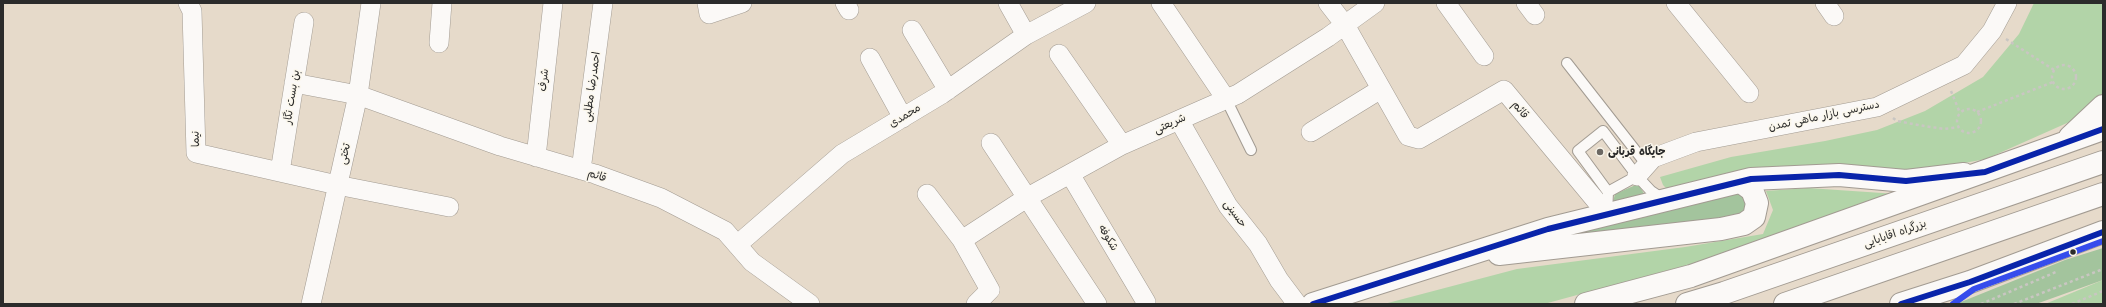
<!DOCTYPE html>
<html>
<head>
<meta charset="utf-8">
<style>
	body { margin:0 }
	#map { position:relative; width:2106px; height:307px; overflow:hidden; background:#e6daca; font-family:"Shantell Sans",sans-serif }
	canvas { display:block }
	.frame { position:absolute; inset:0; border:4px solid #2b2b2b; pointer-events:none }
</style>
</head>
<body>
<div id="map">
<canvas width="2106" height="307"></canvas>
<div class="frame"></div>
</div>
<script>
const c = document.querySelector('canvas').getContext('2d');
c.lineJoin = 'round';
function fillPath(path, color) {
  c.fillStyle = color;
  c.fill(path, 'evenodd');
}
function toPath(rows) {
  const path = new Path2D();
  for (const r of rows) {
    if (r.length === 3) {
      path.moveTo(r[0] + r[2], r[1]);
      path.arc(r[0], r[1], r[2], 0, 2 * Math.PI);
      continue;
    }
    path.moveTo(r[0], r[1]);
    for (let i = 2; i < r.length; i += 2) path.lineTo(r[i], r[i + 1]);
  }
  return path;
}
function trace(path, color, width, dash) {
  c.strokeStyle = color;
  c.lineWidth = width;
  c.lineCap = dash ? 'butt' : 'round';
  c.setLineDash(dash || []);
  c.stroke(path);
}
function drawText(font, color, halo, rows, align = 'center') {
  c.font = font + ' "Shantell Sans","Playpen Sans Arabic",sans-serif';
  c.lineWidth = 3;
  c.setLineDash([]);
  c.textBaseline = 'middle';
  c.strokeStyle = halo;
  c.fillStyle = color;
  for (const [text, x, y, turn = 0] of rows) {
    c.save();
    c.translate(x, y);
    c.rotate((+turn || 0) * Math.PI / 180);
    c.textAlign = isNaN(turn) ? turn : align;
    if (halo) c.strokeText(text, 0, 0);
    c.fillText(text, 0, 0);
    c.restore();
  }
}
fillPath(toPath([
	[2034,3,2103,3,2103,93,2076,119,1986,159,1910,173,1670,192,1663,185,1660,177,1731,157,1825,141,1877,130,1925,111,1983,77,2019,34],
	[1808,188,1897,194,1761,245,1544,304,1384,304,1517,269,1685,247,1763,234,1773,210,1766,191],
	[2103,280,2103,304,2045,304]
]), '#b2d4a8');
fillPath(toPath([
	[1638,184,1645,195,1612,206,1615,194],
	[1744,190,1749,208,1741,215,1526,242],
	[2103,248,2103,280,2036,304,1956,304,2065,260]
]), '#a3c49d');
const lane = toPath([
	[1567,63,1646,164],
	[1226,99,1251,150],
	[1608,192,1637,176],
	[1607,214,1608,192,1578,151,1603,131,1637,176,1651,191,1663,199]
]);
const street = toPath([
	[188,3,192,11,196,153,337,185,449,207],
	[707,3,709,14,742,3],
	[845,3,849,10],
	[1008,3,1026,35],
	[1161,3,1226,99],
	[1328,3,1345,25,1408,136,1419,139,1504,90,1607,214],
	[1446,3,1484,56],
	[1526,3,1535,15],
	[1676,3,1749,93],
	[1825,3,1834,16],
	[912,30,948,90],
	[439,43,442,3],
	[1059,54,1122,145],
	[870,58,903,118],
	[294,83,358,95,500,146,595,174,661,198,725,231,752,262,810,304],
	[1179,120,1228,206,1258,244,1279,280,1297,304],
	[1311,132,1381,89],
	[991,143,1097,304],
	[536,157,553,3],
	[581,170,603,3],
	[280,172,304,22],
	[1070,174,1146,302],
	[1637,176,1653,158,1696,142,1877,107,1964,65,1992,31,2007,3],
	[927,194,962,240,990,290,976,304],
	[962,240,1028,197,1122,145,1238,94,1328,37,1375,3],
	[737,245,842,154,942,94,1026,35,1086,3],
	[311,304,358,95,371,3]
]);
const secondary = toPath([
	[1499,254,1721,229,1744,224,1754,217,1757,203,1752,190,1741,182],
	[1313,304,1548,229,1751,179,1839,175,1906,181,1964,174]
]);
const highway = toPath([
	[2070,137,2103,106],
	[1586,304,1691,276,2103,129],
	[1687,304,1724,293,2103,162],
	[1785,304,2103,194],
	[1901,304,1970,282,2103,232]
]);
trace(lane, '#a29b92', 12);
trace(street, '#a29b92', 20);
trace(secondary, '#a29b92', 24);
trace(highway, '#a29b92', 24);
trace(toPath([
	[2006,39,2054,70],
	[2064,77,12],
	[1951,91,1960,113],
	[1969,121,12],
	[1977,112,2053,82],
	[1893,118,1897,121,1918,125,1944,129,1959,127],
	[1981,304,2056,272],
	[2014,304,2103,269],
	[2072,304,2103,291]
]), '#c9c6c2', 2.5, [3, 3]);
trace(lane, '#fbf9f7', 10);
trace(street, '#fbf9f7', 19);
trace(secondary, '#fbf9f7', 22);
trace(highway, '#fbf9f7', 22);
trace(toPath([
	[1313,304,1548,229,1751,179,1839,175,1906,181,1985,172,2103,129],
	[1901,304,1970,282,2103,232]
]), '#0924aa', 6);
trace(toPath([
	[1953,304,1974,289,2103,241]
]), '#364cec', 6);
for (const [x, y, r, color] of [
	[1600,152,4,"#6c6863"],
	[2073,252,3.5,"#2b2b2b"]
]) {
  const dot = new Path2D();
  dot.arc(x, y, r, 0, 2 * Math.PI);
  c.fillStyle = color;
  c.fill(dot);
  trace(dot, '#fbf7ec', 1.5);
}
drawText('11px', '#2b2b2b', '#fbf7ec', [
	["شرف",544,80,-84],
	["احمدرضا مطلبی",592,87,-82],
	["بن بست نگار",292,97,-81],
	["قائم",1520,110,50],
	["محمدی",905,116,-31],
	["دسترسی بازار ماهی تمدن",1824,116,-12],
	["شریعتی",1170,124,-24],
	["نیما",196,139,-92],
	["تختی",345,154,-77],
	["قائم",597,176,18],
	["حسینی",1235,214,54],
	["بزرگراه اقابابایی",1895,234,-19],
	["شکوفه",1108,238,59]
]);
drawText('bold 11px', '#2b2b2b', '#fbf7ec', [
	["جایگاه قربانی",1608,152]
], 'left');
</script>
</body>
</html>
